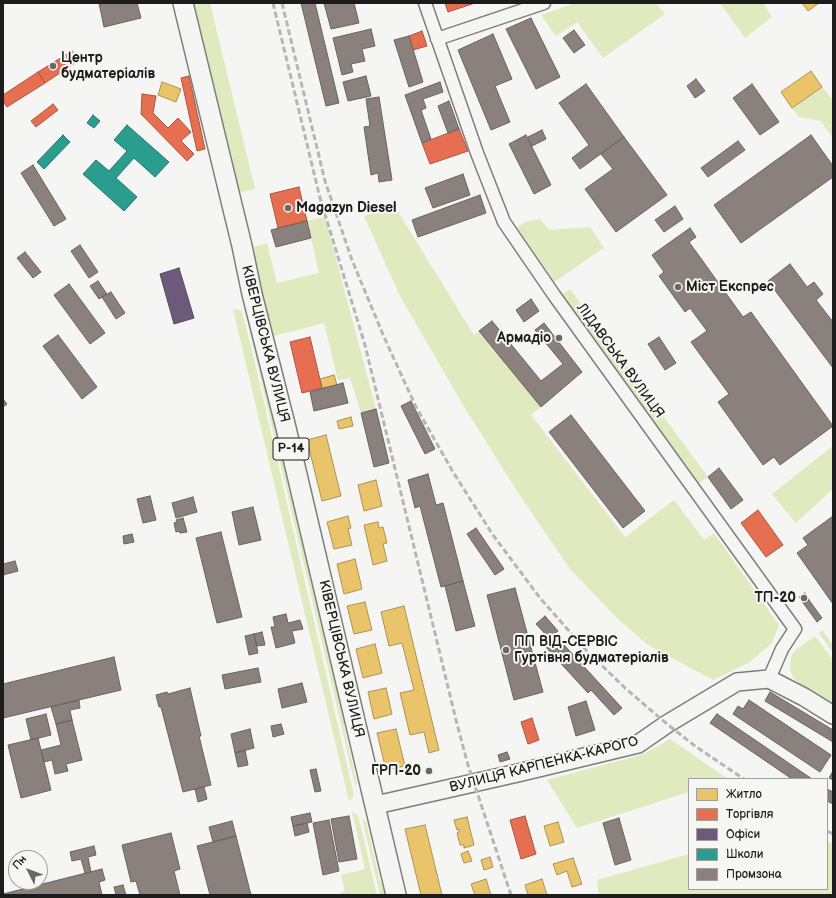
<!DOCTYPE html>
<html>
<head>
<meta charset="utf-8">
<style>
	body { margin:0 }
	#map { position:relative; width:836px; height:898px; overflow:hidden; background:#f5f5f3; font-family:"Balsamiq Sans",sans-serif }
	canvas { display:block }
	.frame { position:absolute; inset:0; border:4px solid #1c1c1c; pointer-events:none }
	.legend { position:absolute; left:688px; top:778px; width:140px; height:112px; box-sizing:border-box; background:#f6f6f2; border:1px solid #9f9f9c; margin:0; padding:5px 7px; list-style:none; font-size:12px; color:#1c1c1c }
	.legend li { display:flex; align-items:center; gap:8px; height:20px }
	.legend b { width:20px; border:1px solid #9f9f9c }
	.north { position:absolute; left:8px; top:850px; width:40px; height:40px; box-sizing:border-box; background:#f6f6f2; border:1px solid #9f9f9c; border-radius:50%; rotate:312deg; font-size:11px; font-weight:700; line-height:16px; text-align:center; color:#1c1c1c }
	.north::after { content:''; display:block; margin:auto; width:14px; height:18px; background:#686867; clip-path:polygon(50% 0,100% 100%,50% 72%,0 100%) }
</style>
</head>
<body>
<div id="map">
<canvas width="836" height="898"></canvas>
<div class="frame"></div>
<ul class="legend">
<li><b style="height:11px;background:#e9c46a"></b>Житло</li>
<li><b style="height:11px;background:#e76f51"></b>Торгівля</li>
<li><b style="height:11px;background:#6d597a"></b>Офіси</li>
<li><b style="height:11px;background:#2a9d8f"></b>Школи</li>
<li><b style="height:11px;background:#8a817c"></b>Промзона</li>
</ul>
<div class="north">Пн</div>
</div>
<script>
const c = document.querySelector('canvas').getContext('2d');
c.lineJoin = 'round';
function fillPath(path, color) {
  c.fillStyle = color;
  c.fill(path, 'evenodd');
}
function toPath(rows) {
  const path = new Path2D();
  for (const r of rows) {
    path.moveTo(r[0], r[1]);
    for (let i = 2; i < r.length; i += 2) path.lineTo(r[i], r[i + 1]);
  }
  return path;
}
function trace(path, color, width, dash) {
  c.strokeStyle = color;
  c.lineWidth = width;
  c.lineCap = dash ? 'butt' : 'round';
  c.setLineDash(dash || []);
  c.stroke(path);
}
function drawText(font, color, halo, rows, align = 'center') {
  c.font = font + ' "Balsamiq Sans",sans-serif';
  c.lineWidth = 4;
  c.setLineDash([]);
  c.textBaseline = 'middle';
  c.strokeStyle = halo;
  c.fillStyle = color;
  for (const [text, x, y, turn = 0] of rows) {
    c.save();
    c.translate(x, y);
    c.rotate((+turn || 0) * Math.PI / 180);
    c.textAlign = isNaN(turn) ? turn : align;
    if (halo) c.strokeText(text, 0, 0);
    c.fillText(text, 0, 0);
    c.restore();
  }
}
fillPath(toPath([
	[192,3,210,3,255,189,238,193],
	[575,3,656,3,665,14,603,58,577,22,556,36,541,15],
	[720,3,763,3,772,17,745,38],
	[822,87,833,100,833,139,821,121,799,117,792,108],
	[395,207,474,335,479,331,541,407,531,415,625,537,674,500,704,540,714,533,779,625,772,643,750,662,713,680,648,645,618,619,570,569,517,491,460,400,400,296,364,216],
	[325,217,376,409,361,413,350,378,338,380,324,323,270,337,250,248,267,243,277,283,319,273,307,221],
	[540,219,549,230,590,227,604,248,554,282,517,227,525,222],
	[570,289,708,477,699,483,561,295],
	[233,309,242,311,254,359,354,796,349,801],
	[245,311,251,315,343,705,344,726,357,784,355,785],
	[833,446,833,489,796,523,772,494],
	[822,630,833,645,833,653,819,633],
	[815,636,833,660,833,704,796,681,792,675,790,669,791,657,794,651],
	[670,739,728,779,689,779,689,792,577,828,547,780,644,754],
	[352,812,358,815,377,895,342,895,341,892,345,891,341,875,365,869],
	[362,818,366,822,380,881,386,895,380,895],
	[827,841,833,844,833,895,599,895,597,880,689,854,689,889,827,889]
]), '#e1e9be');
const homes = toPath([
	[802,3,819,3,808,11,802,3],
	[811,71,822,87,792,108,781,92,811,71],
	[162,82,181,89,176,102,158,95,162,82],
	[334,375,337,385,322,388,320,379,334,375],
	[351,417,353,426,339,429,337,421,351,417],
	[326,435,341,496,322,501,307,440,326,435],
	[376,480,382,506,364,511,358,485,376,480],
	[348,516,351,528,348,529,352,545,334,549,327,522,348,516],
	[378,522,379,528,383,527,387,543,383,544,387,561,373,565,364,525,378,522],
	[355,559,362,589,344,594,337,564,355,559],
	[365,602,372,630,354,634,347,606,365,602],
	[404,606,439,750,429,753,424,732,410,735,400,693,414,690,402,643,389,646,381,612,404,606],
	[375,644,382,673,363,678,356,649,375,644],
	[386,688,392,714,374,719,368,692,386,688],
	[396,729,405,766,386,770,377,733,396,729],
	[467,817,474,845,464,848,464,845,460,845,457,833,459,832,459,829,457,830,454,820,467,817],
	[558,822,564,842,550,846,544,826,558,822],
	[425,825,442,895,421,895,405,829,425,825],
	[468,851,472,861,464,863,461,854,468,851],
	[490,857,493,867,484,870,481,860,490,857],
	[573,858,582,884,572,887,567,871,557,875,553,864,573,858],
	[486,879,491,895,475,895,471,884,486,879],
	[542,879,547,895,528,895,525,885,542,879]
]);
fillPath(homes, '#e9c46a');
trace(homes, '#ac9253', 1);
const shops = toPath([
	[445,3,475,3,448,12,445,3],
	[422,31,427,46,413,50,409,36,422,31],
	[72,51,78,61,45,83,38,72,72,51],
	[38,72,45,83,7,107,3,101,3,95,38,72],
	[189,76,205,149,197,151,181,78,189,76],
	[142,94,156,96,153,113,168,128,178,118,191,132,181,141,194,154,187,161,141,114,142,94],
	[53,104,58,110,36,127,31,121,53,104],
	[459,129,468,151,430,164,422,143,459,129],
	[299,187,307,221,278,228,270,194,299,187],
	[310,337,322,388,302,393,290,342,310,337],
	[758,510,783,545,766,557,741,523,758,510],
	[532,718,539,740,528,744,521,722,532,718],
	[525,816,536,854,521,859,510,820,525,816]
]);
fillPath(shops, '#e76f51');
trace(shops, '#aa5641', 1);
const offices = toPath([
	[179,268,194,318,174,324,160,274,179,268]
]);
fillPath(offices, '#6d597a');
trace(offices, '#55475e', 1);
const schools = toPath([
	[93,115,100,121,94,128,87,123,93,115],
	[127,125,169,162,155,177,134,158,116,178,137,197,124,211,83,174,96,160,109,171,127,151,114,140,127,125],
	[63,135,70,142,44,169,37,162,63,135]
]);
fillPath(schools, '#2a9d8f');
trace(schools, '#26766c', 1);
const industry = toPath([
	[99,3,137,3,141,18,104,27,99,3],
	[301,3,315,3,339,103,326,106,301,3],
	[324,3,354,3,359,23,331,29,324,3],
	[531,18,560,77,536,89,506,29,531,18],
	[371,29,375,46,362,49,365,61,351,64,353,72,342,75,333,38,371,29],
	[574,30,585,45,574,53,563,38,574,30],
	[493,34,512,79,495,86,510,122,491,130,458,50,493,34],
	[409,36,423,82,409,87,394,40,409,36],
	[366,76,371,96,348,101,343,82,366,76],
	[696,79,705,91,695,98,687,86,696,79],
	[440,82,443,92,423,99,426,108,421,110,431,139,422,143,405,95,440,82],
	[586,84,624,137,580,169,572,158,589,145,559,103,586,84],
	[752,84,779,122,760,135,733,98,752,84],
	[379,97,392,180,379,182,378,173,371,175,364,127,370,126,366,99,379,97],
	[449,101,459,129,448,133,438,106,449,101],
	[542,130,546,139,532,146,528,137,542,130],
	[526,135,551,185,534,194,509,144,526,135],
	[811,135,833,166,833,177,741,243,714,205,811,135],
	[624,137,667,195,616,232,585,189,613,169,601,154,624,137],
	[738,141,745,150,708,177,701,168,738,141],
	[33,165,66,219,54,226,21,173,33,165],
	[463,174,470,195,433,208,425,188,463,174],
	[480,195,486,213,418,237,412,220,480,195],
	[675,206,683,219,664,232,655,220,675,206],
	[307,221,311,238,276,247,271,230,307,221],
	[690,228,696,237,689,242,743,317,751,312,833,426,780,465,774,457,763,465,718,402,729,394,691,342,707,331,690,308,685,312,659,276,664,272,652,255,690,228],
	[80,245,98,272,89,278,71,251,80,245],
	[25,252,41,272,33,278,17,258,25,252],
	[790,264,807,287,814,282,823,294,816,300,833,322,833,368,768,281,790,264],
	[98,281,107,294,99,299,90,286,98,281],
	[69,284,105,333,90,344,54,295,69,284],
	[111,292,125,313,116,319,102,297,111,292],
	[531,299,539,311,524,322,516,310,531,299],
	[492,321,541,381,563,364,535,330,544,323,582,372,541,407,479,331,492,321],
	[58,335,97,387,82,399,43,346,58,335],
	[659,337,676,363,665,370,648,344,659,337],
	[343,383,348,403,314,411,310,392,343,383],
	[3,399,7,404,3,407,3,399],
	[411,401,435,449,425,454,401,406,411,401],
	[376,409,389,463,374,467,361,413,376,409],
	[571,415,645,511,623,528,549,432,571,415],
	[719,468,743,500,731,509,708,477,719,468],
	[428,474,436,505,443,503,463,581,441,587,420,506,415,508,408,480,428,474],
	[150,496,156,520,143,523,137,499,150,496],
	[193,497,197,512,176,518,172,503,193,497],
	[253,507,261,540,239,545,232,512,253,507],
	[833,516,833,604,797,553,808,545,803,538,833,516],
	[183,518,187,532,180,533,179,531,176,532,174,523,177,522,176,520,183,518],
	[476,528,504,569,495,575,467,534,476,528],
	[221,532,242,617,217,623,196,538,221,532],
	[132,534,134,542,124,544,123,536,132,534],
	[15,561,18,571,3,575,3,564,15,561],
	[463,581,475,626,456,631,445,586,463,581],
	[515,588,543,692,514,700,487,595,515,588],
	[805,593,809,600,804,604,799,597,805,593],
	[809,600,822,618,817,622,804,604,809,600],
	[286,614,288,623,300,620,303,629,292,631,295,643,276,648,271,627,275,627,273,617,286,614],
	[545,616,558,631,554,634,622,708,614,715,591,690,588,693,543,644,550,639,536,624,545,616],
	[262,632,265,645,257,646,254,634,262,632],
	[254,634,258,653,249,655,245,636,254,634],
	[114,657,121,690,3,718,3,684,114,657],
	[258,668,261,682,225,689,222,675,258,668],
	[302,683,307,702,282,708,278,689,302,683],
	[190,688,201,736,199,736,211,785,183,792,161,707,159,707,156,695,167,692,168,694,190,688],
	[770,692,833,730,833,742,765,701,770,692],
	[79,700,80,708,70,710,72,720,56,724,51,707,79,700],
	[749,700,831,755,820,772,733,714,738,706,743,709,749,700],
	[586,701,595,730,576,736,568,707,586,701],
	[46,714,51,735,31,740,26,719,46,714],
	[717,714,812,779,792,779,710,723,717,714],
	[72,720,82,760,66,764,68,771,55,774,52,760,44,762,41,750,61,745,56,724,72,720],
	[281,724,284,734,273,737,271,726,281,724],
	[250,729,254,748,235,753,231,734,250,729],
	[38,738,51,790,21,798,8,745,38,738],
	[245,750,248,765,238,767,235,753,245,750],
	[507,752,510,759,500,762,498,755,507,752],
	[431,768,433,773,426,774,425,770,431,768],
	[316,769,321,791,315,792,310,770,316,769],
	[833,771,833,780,829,778,833,771],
	[204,787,207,799,198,802,195,789,204,787],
	[827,789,833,792,833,804,827,801,827,789],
	[310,813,312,822,293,826,291,817,310,813],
	[349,816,357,859,339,862,331,819,349,816],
	[619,818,631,860,615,865,603,823,619,818],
	[329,820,339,871,323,875,313,823,329,820],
	[232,821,236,836,213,842,209,827,232,821],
	[307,823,309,832,295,836,293,826,307,823],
	[171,833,180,869,174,871,180,895,140,895,136,881,131,882,122,845,171,833],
	[236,836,251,895,210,895,197,846,236,836],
	[94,846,96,855,88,857,91,872,85,873,81,859,72,861,70,852,94,846],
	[102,869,105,880,99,882,102,895,3,895,3,894,102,869],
	[123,885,126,895,116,895,114,887,123,885]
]);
fillPath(industry, '#8a817c');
trace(industry, '#69635f', 1);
const minor = toPath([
	[425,3,477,153,504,222,554,295,795,629,782,649,769,679],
	[437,39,544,3]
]);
const secondary = toPath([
	[376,805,522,772,638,744,667,724,737,682,769,679,804,697,833,715]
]);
const primary = toPath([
	[183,3,242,246,252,294,286,428,396,895]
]);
trace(minor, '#7e7e7d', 15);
trace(secondary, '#7e7e7d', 20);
trace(primary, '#7e7e7d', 22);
trace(minor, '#f5f5f3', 12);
trace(secondary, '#f5f5f3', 17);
trace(primary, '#f5f5f3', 19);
trace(toPath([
	[273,3,320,198,365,345,457,724,468,765,511,895],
	[282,3,325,181,352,260,384,337,416,407,453,472,493,535,540,598,585,649,625,688,667,724,695,746,744,779],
	[827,831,833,834]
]), '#b6b6b5', 3, [6, 3]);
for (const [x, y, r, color] of [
	[53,66,4,"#686867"],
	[288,208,4,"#686867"],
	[678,287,4,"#686867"],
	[559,338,4,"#686867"],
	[804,598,4,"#686867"],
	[506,650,4,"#686867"],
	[429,771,4,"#686867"]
]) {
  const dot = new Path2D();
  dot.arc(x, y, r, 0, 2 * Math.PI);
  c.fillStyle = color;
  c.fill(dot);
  trace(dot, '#f6f6f2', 1.5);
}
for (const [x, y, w] of [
	[291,449,36]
]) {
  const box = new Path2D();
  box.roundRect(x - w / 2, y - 11, w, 22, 3);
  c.fillStyle = '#f6f6f2';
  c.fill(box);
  trace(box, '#1c1c1c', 1);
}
drawText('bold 13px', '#1c1c1c', null, [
	["Р-14",291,449]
]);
drawText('bold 14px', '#1c1c1c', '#f6f6f2', [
	["Центр",61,58],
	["будматеріалів",61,74],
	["Magazyn Diesel",296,208],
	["Міст Експрес",686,287],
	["Армадіо",551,338,"right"],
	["ТП-20",796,598,"right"],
	["ПП ВІД-СЕРВІС",514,642],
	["Гуртівня будматеріалів",514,658],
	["ГРП-20",421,771,"right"]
], 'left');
drawText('14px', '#1c1c1c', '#f6f6f2', [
	["КІВЕРЦІВСЬКА ВУЛИЦЯ",265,344,76],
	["ЛІДАВСЬКА ВУЛИЦЯ",620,361,54],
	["КІВЕРЦІВСЬКА ВУЛИЦЯ",341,659,77],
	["ВУЛИЦЯ КАРПЕНКА-КАРОГО",544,765,-14]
]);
</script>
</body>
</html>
